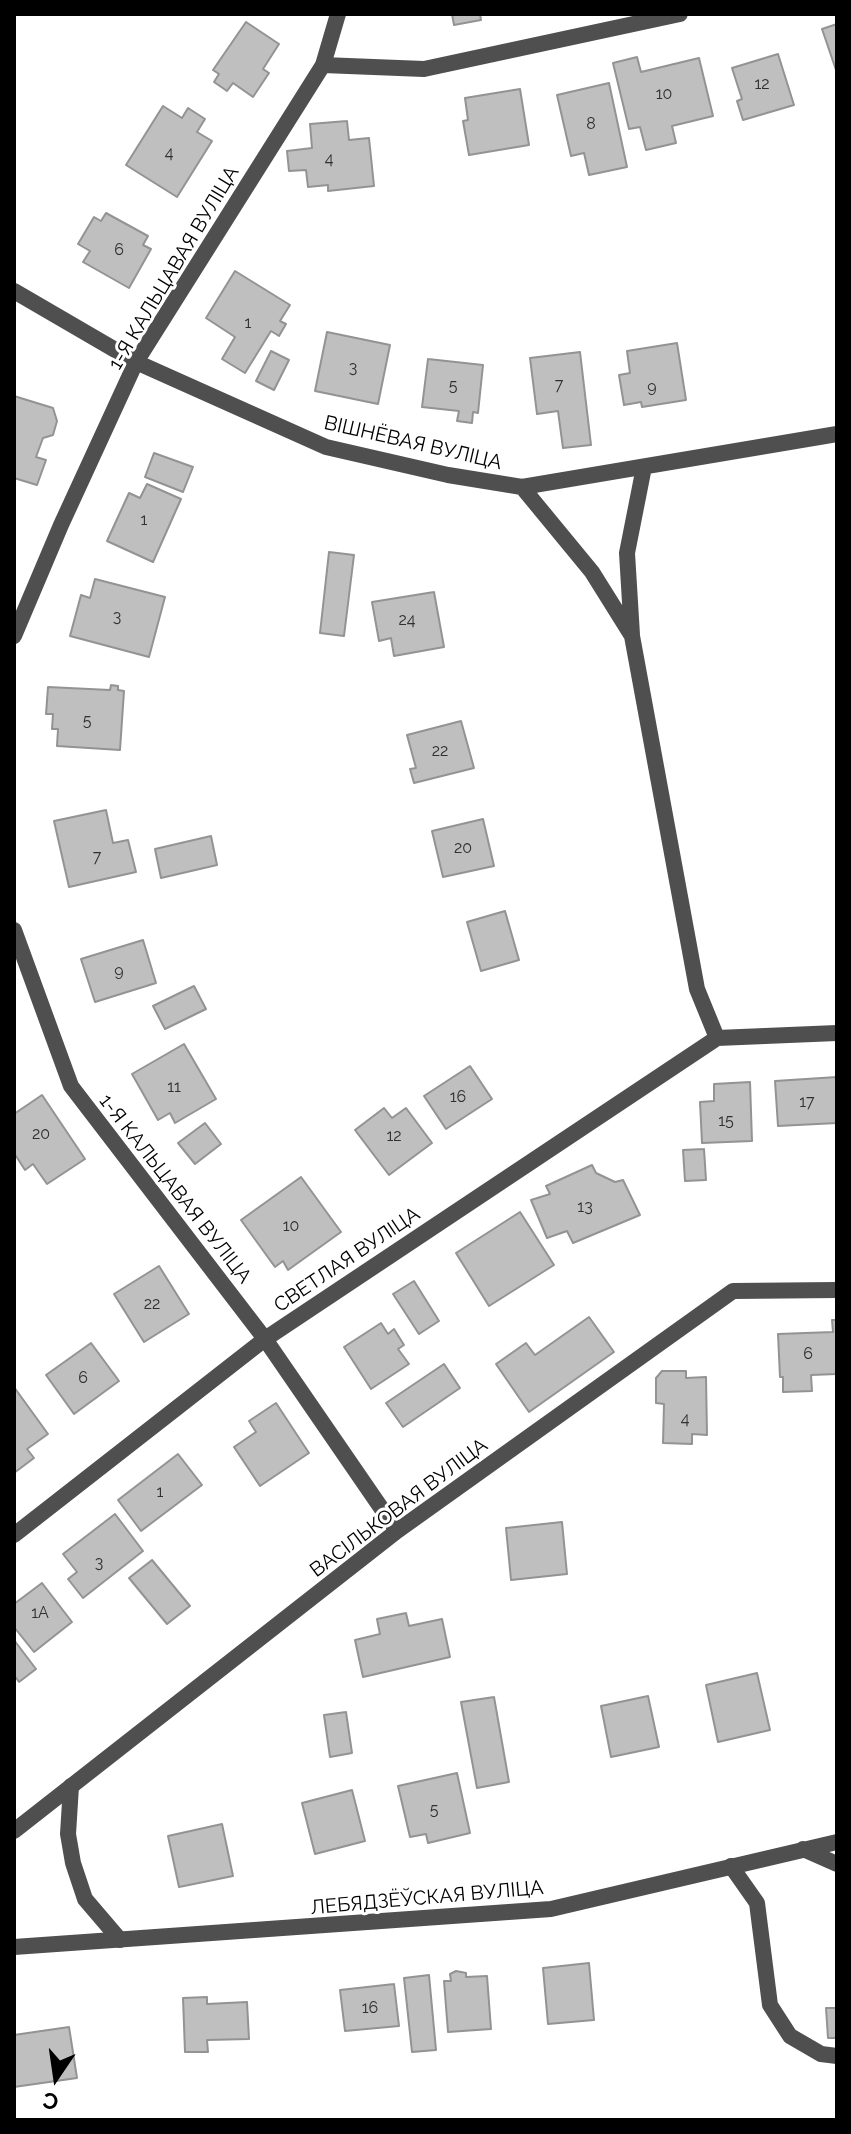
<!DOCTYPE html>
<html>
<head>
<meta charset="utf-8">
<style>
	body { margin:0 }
	#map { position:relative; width:851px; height:2134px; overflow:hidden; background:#fff; font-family:Raleway,sans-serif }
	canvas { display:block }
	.frame { position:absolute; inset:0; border:16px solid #000; pointer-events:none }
	.north { position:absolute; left:16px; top:2038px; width:80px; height:80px; -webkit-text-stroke:6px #fff; paint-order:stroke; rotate:193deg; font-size:22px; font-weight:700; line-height:32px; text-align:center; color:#000 }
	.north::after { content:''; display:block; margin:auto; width:28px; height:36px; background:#000; clip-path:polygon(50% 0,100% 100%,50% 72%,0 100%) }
</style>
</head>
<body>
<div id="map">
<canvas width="851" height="2134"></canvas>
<div class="frame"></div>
<div class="north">С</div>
</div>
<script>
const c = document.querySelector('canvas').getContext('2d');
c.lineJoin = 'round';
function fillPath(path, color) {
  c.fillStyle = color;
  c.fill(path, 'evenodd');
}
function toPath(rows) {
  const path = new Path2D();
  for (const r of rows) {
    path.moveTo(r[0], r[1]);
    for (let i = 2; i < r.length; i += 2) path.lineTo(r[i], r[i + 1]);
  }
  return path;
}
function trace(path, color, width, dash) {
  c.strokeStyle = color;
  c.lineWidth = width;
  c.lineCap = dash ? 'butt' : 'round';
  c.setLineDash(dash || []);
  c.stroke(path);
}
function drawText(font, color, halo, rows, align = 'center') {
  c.font = font + ' Raleway,sans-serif';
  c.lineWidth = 6;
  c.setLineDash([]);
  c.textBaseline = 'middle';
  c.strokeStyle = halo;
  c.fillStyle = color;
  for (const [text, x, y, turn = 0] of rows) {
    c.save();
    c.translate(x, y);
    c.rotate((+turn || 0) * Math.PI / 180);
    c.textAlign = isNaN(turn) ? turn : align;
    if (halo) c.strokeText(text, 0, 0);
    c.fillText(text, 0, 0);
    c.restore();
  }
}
const building = toPath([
	[452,14,480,14,481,20,454,25,452,14],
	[246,22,279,44,263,69,269,73,253,97,233,83,227,91,214,82,219,74,213,70,246,22],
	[837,24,837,73,822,29,837,24],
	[778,54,794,105,743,120,737,101,742,99,732,68,778,54],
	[637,57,641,72,699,58,713,116,672,126,676,143,646,150,640,127,629,129,613,63,637,57],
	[609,83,627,167,589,175,584,153,571,156,557,95,609,83],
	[520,89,529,145,469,155,463,121,468,120,465,98,520,89],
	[163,106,182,118,188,108,205,119,197,132,212,141,177,197,126,165,163,106],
	[347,121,349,140,369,138,374,186,328,191,328,185,308,187,306,170,289,171,287,151,312,148,310,124,347,121],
	[106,213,148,236,143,245,151,249,129,288,83,262,90,251,78,244,94,217,101,221,106,213],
	[235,271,290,305,280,321,286,324,279,336,271,331,245,373,222,359,235,337,206,318,235,271],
	[327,332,390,345,378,404,315,391,327,332],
	[677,343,686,400,642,407,641,402,624,405,619,375,630,373,627,351,677,343],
	[271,351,289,360,274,390,256,381,271,351],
	[580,352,591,445,563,448,558,411,537,414,530,358,580,352],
	[428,359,483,365,478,413,473,412,472,423,457,421,459,411,422,407,428,359],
	[14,396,53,408,57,421,53,435,43,438,36,457,46,460,37,485,14,478,14,396],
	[154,453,193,467,183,492,145,477,154,453],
	[147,484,181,499,153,562,107,541,129,493,140,498,147,484],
	[329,552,354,555,344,636,320,633,329,552],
	[95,579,165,597,149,657,70,636,81,595,90,598,95,579],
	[434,592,444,647,394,656,391,638,379,641,372,602,434,592],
	[111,685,118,686,118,690,124,691,120,750,57,746,58,729,52,729,53,714,46,714,48,687,110,690,111,685],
	[461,721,474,768,414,783,410,769,416,768,407,735,461,721],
	[106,810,113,843,128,840,136,872,69,887,54,821,106,810],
	[483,819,494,866,443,877,432,831,483,819],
	[211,836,217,865,161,878,155,849,211,836],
	[505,911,519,960,481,971,467,922,505,911],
	[143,940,156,983,95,1002,81,959,143,940],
	[194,986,206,1009,165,1029,153,1006,194,986],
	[184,1044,216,1099,175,1123,170,1113,158,1120,132,1074,184,1044],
	[470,1066,492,1099,446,1129,424,1096,470,1066],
	[837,1077,837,1123,778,1126,775,1081,837,1077],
	[750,1082,752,1141,702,1143,700,1102,714,1101,714,1084,750,1082],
	[42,1095,85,1159,47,1184,33,1164,25,1170,14,1153,14,1114,42,1095],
	[384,1108,392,1118,406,1108,432,1143,389,1175,355,1130,384,1108],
	[205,1123,221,1144,195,1164,178,1143,205,1123],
	[704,1149,706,1180,685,1181,683,1150,704,1149],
	[592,1165,596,1173,615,1182,623,1180,640,1215,573,1243,567,1231,547,1238,531,1200,550,1194,546,1186,592,1165],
	[301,1177,341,1232,288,1270,283,1261,275,1267,241,1220,301,1177],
	[520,1212,554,1265,489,1306,456,1253,520,1212],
	[159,1266,189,1314,144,1342,114,1294,159,1266],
	[414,1281,439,1321,419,1334,393,1294,414,1281],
	[589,1317,614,1352,529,1412,496,1364,526,1343,535,1355,589,1317],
	[832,1320,837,1320,837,1374,811,1375,812,1391,783,1392,783,1377,780,1377,778,1334,833,1332,832,1320],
	[381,1323,388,1334,394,1329,404,1345,398,1349,409,1364,371,1389,344,1347,381,1323],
	[91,1343,119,1381,74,1414,46,1375,91,1343],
	[444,1364,460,1388,403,1427,386,1403,444,1364],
	[662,1371,686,1371,686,1378,706,1377,707,1435,692,1434,692,1444,663,1443,664,1404,656,1403,656,1378,662,1371],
	[14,1387,48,1434,27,1449,34,1458,14,1473,14,1387],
	[276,1403,309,1453,260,1486,234,1447,256,1432,249,1421,276,1403],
	[178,1454,202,1485,141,1531,118,1500,178,1454],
	[115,1514,143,1551,83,1598,68,1579,77,1572,63,1554,115,1514],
	[562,1522,567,1574,511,1580,506,1528,562,1522],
	[152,1560,190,1606,167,1624,129,1578,152,1560],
	[42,1583,72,1622,34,1652,14,1627,14,1604,42,1583],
	[406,1613,409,1626,442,1619,450,1657,363,1677,355,1640,380,1634,377,1619,406,1613],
	[14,1640,36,1669,19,1682,14,1675,14,1640],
	[757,1673,770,1730,718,1742,706,1685,757,1673],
	[648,1696,659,1747,611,1757,601,1706,648,1696],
	[494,1697,509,1782,477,1788,461,1702,494,1697],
	[346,1712,352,1753,330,1757,324,1715,346,1712],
	[457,1773,470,1833,428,1843,426,1834,410,1837,398,1786,457,1773],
	[352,1790,365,1841,315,1854,302,1803,352,1790],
	[222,1824,233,1876,179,1887,168,1836,222,1824],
	[589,1963,594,2020,548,2024,543,1968,589,1963],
	[456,1971,466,1973,466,1977,487,1976,491,2029,448,2032,444,1981,451,1981,450,1974,456,1971],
	[429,1975,436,2050,412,2052,404,1978,429,1975],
	[394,1984,399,2026,345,2031,340,1990,394,1984],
	[207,1997,207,2004,247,2002,249,2039,207,2040,208,2052,185,2052,183,1998,207,1997],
	[826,2008,837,2008,837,2038,828,2038,826,2008],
	[69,2027,77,2078,14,2087,14,2035,69,2027]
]);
fillPath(building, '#bfbfbf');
trace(building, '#939393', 2);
trace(toPath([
	[71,1786,68,1834,73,1863,85,1899,120,1940],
	[731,1866,757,1903,770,2005,790,2036,821,2054,837,2056]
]), '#4f4f4f', 16);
trace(toPath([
	[323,65,424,69,680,14],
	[14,291,136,362,326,447,448,475,522,487,837,434],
	[522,487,592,572,632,636,697,989,717,1038],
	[632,635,627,553,644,467],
	[14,636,61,525,136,362,323,65,338,14],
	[14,930,71,1086,265,1339,397,1531],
	[14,1535,265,1339,717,1038,837,1033],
	[14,1831,397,1531,733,1291,837,1290],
	[803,1849,837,1864],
	[14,1947,551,1909,837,1842]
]), '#4f4f4f', 16);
drawText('16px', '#303030', null, [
	["12",762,84],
	["10",664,94],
	["8",591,124],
	["4",169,153],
	["4",329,159],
	["6",119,250],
	["1",248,323],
	["3",353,368],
	["7",559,385],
	["5",453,386],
	["9",652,387],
	["1",144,520],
	["3",117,617],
	["24",407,620],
	["5",87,721],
	["22",440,751],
	["20",463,848],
	["7",97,857],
	["9",119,971],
	["11",174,1087],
	["16",458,1097],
	["17",807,1102],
	["15",726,1121],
	["20",41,1134],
	["12",394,1136],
	["13",585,1207],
	["10",291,1226],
	["22",152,1304],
	["6",808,1354],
	["6",83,1378],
	["4",685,1419],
	["1",160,1492],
	["3",99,1563],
	["1А",40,1613],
	["5",434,1810],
	["16",370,2008]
]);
drawText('20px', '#000', '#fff', [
	["1-Я КАЛЬЦАВАЯ ВУЛІЦА",174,268,-59],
	["ВІШНЁВАЯ ВУЛІЦА",413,443,13],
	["1-Я КАЛЬЦАВАЯ ВУЛІЦА",175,1189,52],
	["СВЕТЛАЯ ВУЛІЦА",347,1260,-34],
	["ВАСІЛЬКОВАЯ ВУЛІЦА",399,1508,-37],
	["ЛЕБЯДЗЁЎСКАЯ ВУЛІЦА",427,1898,-5]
]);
</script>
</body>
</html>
